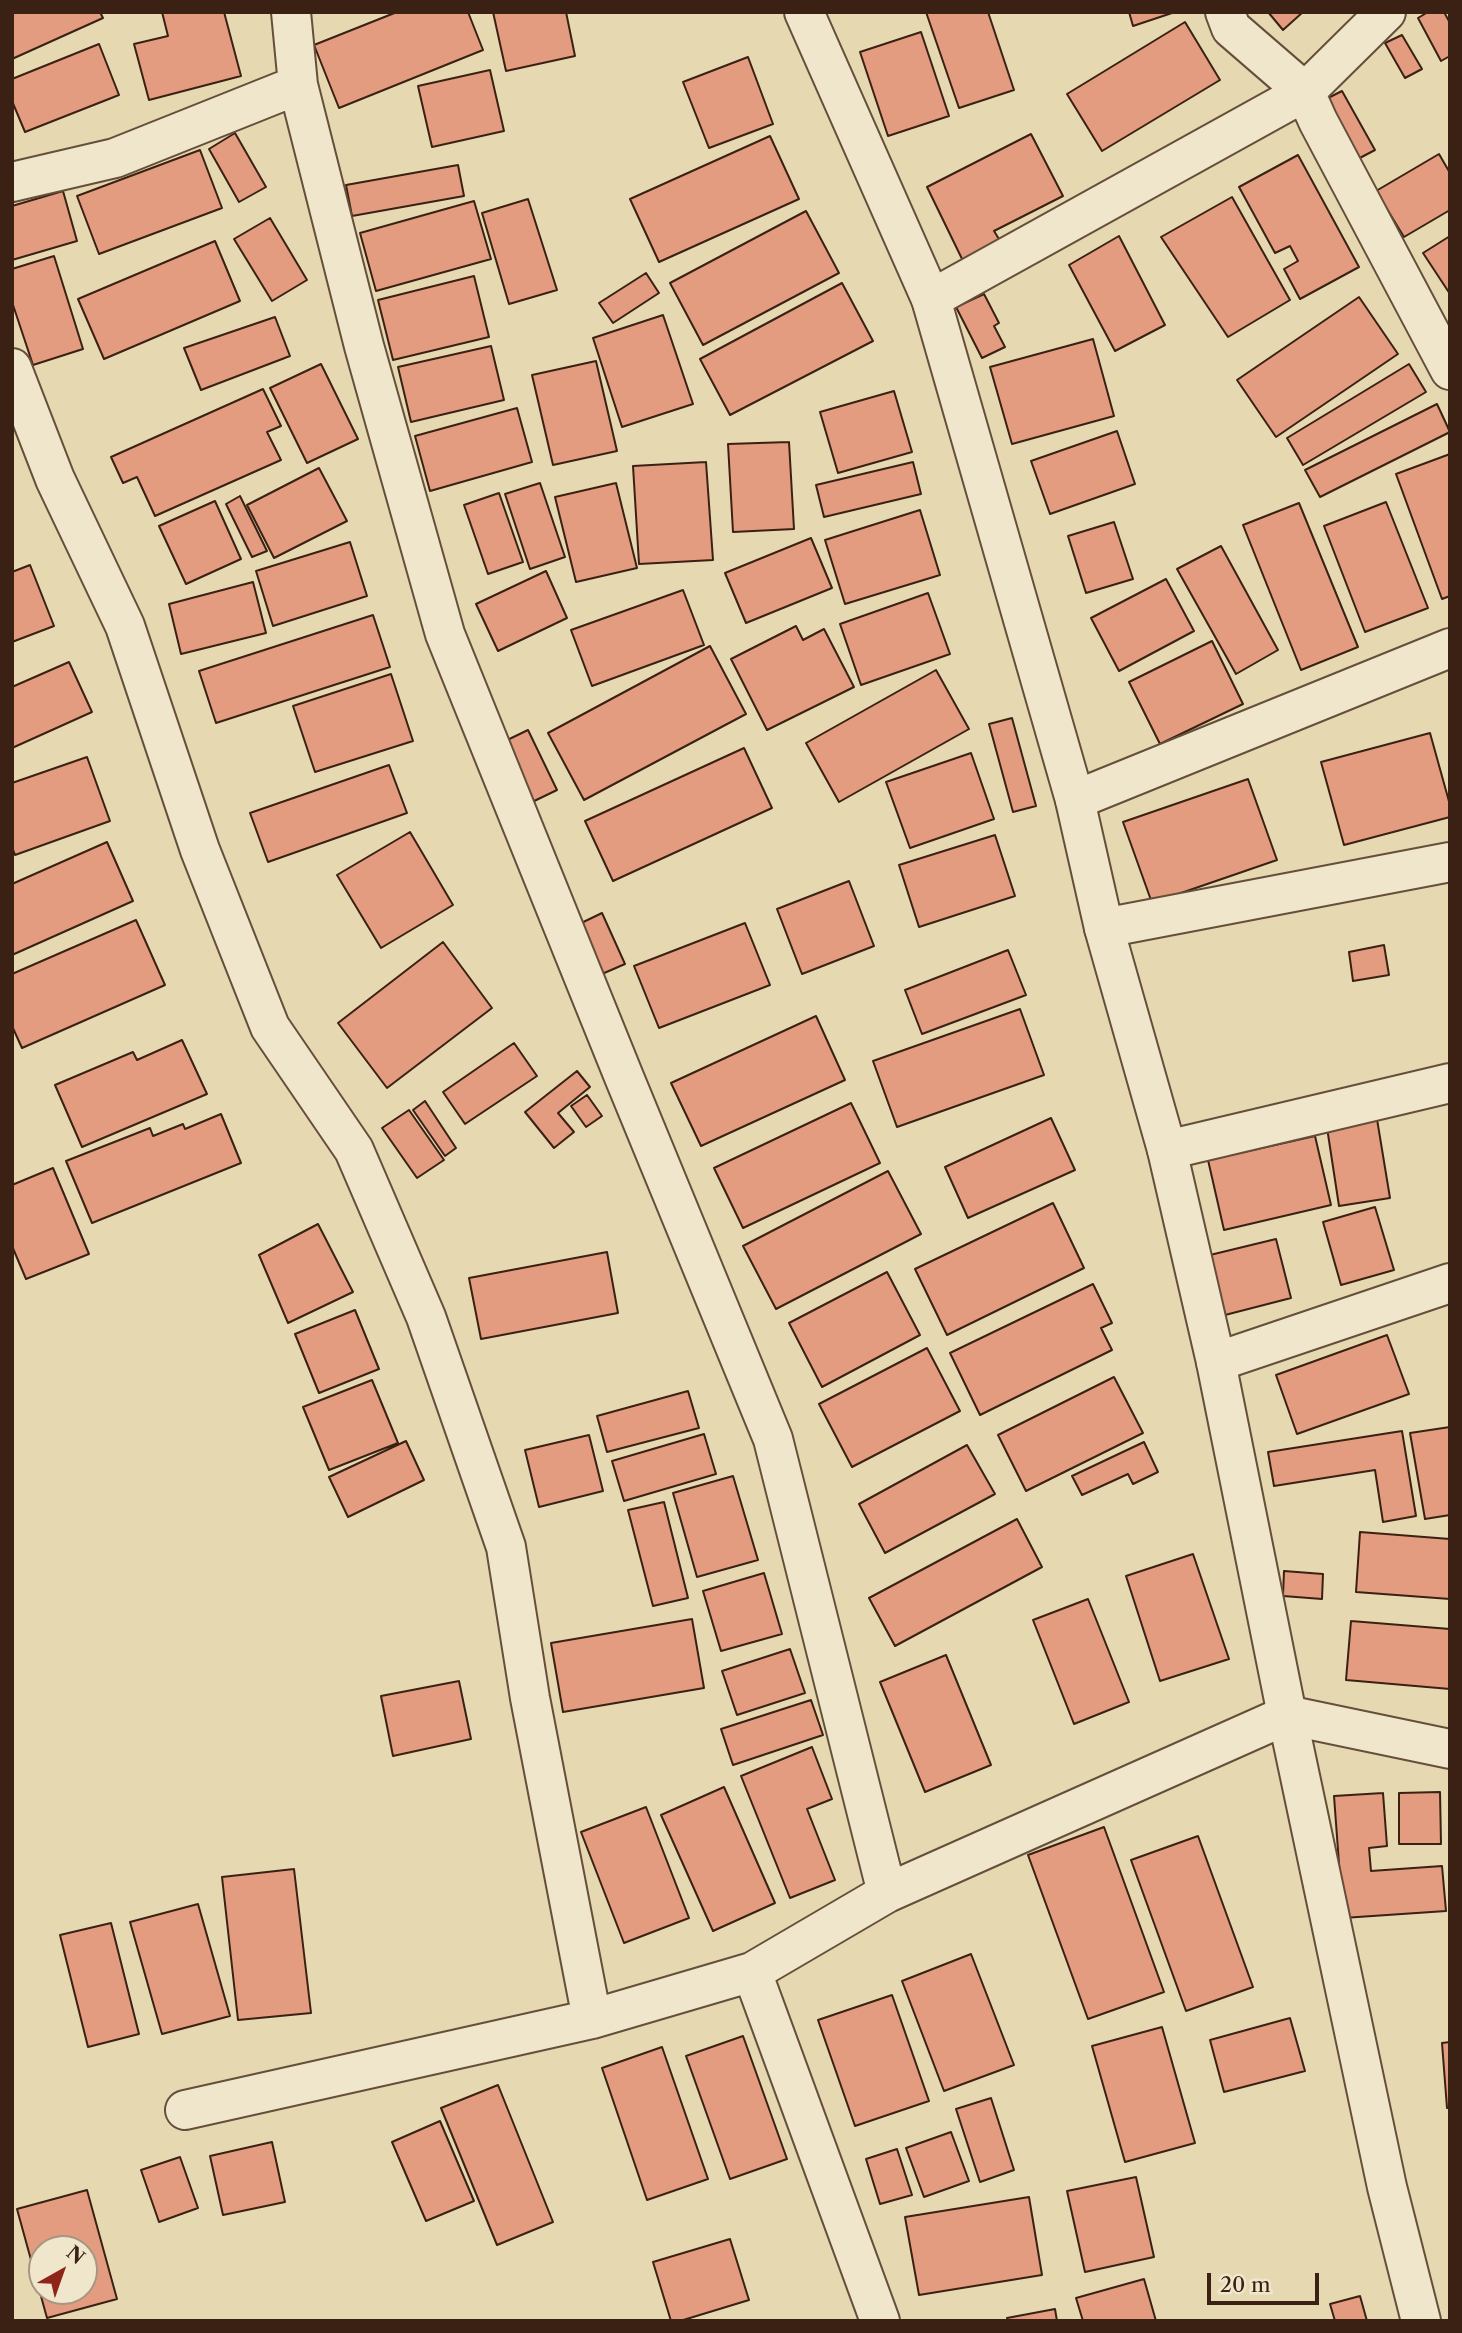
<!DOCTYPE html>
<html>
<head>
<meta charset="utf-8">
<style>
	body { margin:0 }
	#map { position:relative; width:1462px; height:2333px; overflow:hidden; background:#e6d8b1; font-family:"Libre Caslon Text",serif }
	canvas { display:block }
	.frame { position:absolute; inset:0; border:14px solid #3a2113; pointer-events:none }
	.north { position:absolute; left:28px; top:2235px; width:70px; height:70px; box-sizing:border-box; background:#efe6cc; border:2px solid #a79782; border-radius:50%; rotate:40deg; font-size:19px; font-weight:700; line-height:28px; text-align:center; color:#3a2113 }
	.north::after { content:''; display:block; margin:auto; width:24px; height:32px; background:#8f2418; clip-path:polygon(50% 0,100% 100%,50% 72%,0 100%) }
	.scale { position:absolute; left:1207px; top:2273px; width:112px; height:32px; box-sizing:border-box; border:4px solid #3a2113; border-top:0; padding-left:9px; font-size:21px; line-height:24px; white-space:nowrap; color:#3a2113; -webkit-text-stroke:5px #efe6cc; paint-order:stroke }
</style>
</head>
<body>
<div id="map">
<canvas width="1462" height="2333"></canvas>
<div class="frame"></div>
<div class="north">N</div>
<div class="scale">20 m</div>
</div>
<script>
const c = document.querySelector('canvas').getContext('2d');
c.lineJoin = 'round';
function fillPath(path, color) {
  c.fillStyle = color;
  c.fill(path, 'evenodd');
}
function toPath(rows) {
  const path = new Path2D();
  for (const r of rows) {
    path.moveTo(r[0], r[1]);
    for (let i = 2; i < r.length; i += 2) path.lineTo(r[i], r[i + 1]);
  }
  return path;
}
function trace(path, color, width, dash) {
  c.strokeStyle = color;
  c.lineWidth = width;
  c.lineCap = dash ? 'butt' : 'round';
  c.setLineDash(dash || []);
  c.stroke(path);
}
const building = toPath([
	[12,12,100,12,103,18,12,59,12,12],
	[162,12,224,12,241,76,149,100,134,44,168,36,162,12],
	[397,12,468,12,483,50,339,108,314,45,397,12],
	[493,12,566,12,575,56,506,71,493,12],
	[926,12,988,12,1014,90,959,108,926,12],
	[1129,12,1175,12,1133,26,1129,12],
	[1268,12,1303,12,1283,30,1268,12],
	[1428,12,1444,12,1450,23,1450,56,1441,61,1418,18,1428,12],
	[1185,22,1220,80,1102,151,1067,94,1185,22],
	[921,32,949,116,888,136,860,52,921,32],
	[1402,35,1422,69,1405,78,1385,43,1402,35],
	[99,44,119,95,25,132,12,101,12,79,99,44],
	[748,57,773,124,709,148,683,82,748,57],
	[490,70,504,131,432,147,418,86,490,70],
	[1342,91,1375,150,1356,160,1324,100,1342,91],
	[235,133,266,187,239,202,209,149,235,133],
	[1031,134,1063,196,994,231,1002,244,964,263,927,187,1031,134],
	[770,136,799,199,659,262,630,199,770,136],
	[200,150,222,208,99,254,77,196,200,150],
	[1439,154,1450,173,1450,210,1404,237,1376,191,1439,154],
	[1298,155,1359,267,1300,299,1284,269,1298,261,1290,246,1275,253,1239,187,1298,155],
	[458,165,464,196,352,216,346,185,458,165],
	[63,191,77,241,12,260,12,206,63,191],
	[1232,197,1290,300,1228,337,1161,237,1232,197],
	[528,199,557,290,509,304,482,213,528,199],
	[474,201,491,259,376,291,360,233,474,201],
	[806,211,839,273,703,345,670,283,806,211],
	[270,218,307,280,272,301,234,239,270,218],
	[1119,236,1165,325,1115,351,1069,265,1119,236],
	[1450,236,1450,294,1423,253,1450,236],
	[215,241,240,301,104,359,78,299,215,241],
	[54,256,83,349,33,365,12,302,12,269,54,256],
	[646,273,659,293,613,323,599,303,646,273],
	[474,276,489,337,393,360,378,300,474,276],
	[842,283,873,341,730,415,700,359,842,283],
	[984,294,999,323,994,326,1005,347,982,358,956,307,984,294],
	[1359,297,1398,354,1276,437,1237,380,1359,297],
	[663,315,693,404,622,427,593,338,663,315],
	[275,317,290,356,201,390,184,348,275,317],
	[1093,339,1114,416,1012,444,990,367,1093,339],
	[491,346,504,400,411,422,398,367,491,346],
	[596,361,617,451,553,465,532,375,596,361],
	[321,364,358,439,307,463,270,388,321,364],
	[1409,364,1426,392,1303,465,1287,438,1409,364],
	[263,389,281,426,267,432,281,460,155,516,137,477,123,483,111,457,263,389],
	[894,391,912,452,838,473,820,412,894,391],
	[1437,404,1450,432,1320,497,1305,470,1437,404],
	[517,408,532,462,430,491,415,436,517,408],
	[1117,431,1135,484,1050,514,1031,461,1117,431],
	[789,442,794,529,733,532,728,444,789,442],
	[1450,454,1450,596,1442,599,1396,474,1450,454],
	[706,462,713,560,639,564,633,466,706,462],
	[913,462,921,494,824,517,816,485,913,462],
	[319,468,347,521,274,558,247,505,319,468],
	[540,483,565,557,530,569,505,494,540,483],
	[616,483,637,568,576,582,555,497,616,483],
	[499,493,523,562,488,574,464,505,499,493],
	[240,496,267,551,252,557,226,504,240,496],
	[215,501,241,559,186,584,159,526,215,501],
	[1386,502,1428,608,1365,632,1324,526,1386,502],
	[1299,503,1358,647,1301,670,1243,525,1299,503],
	[920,510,940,575,845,604,825,540,920,510],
	[1114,522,1133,579,1086,593,1068,536,1114,522],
	[811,538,832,588,746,623,725,573,811,538],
	[350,542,367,596,273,626,256,571,350,542],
	[1221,546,1278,650,1236,674,1177,569,1221,546],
	[30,565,54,626,12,642,12,572,30,565],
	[546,571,567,618,498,651,476,604,546,571],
	[1166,579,1194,631,1119,671,1091,618,1166,579],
	[253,582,266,633,181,654,169,604,253,582],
	[683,590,704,645,592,686,571,630,683,590],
	[928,593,950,654,861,685,840,624,928,593],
	[373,615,390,667,216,723,199,671,373,615],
	[796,626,803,640,824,629,854,687,767,730,731,659,796,626],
	[1212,641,1243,704,1160,744,1129,682,1212,641],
	[710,646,746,714,584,800,548,733,710,646],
	[69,662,92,712,12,748,12,687,69,662],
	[936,670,969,729,839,802,806,743,936,670],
	[391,674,413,741,315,772,293,706,391,674],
	[1012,718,1036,806,1013,812,989,724,1012,718],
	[528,730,557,790,528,804,499,744,528,730],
	[1430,733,1450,805,1450,817,1344,845,1321,762,1430,733],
	[744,748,772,808,613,881,585,821,744,748],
	[971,753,994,819,910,848,886,782,971,753],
	[87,757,110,821,15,855,12,847,12,783,87,757],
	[389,765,407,813,268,862,250,813,389,765],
	[1248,779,1277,860,1152,903,1123,822,1248,779],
	[410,832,453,905,381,948,337,875,410,832],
	[995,835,1015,896,919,927,899,865,995,835],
	[107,842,133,901,12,955,12,884,107,842],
	[849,881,874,946,802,974,777,909,849,881],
	[602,913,625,964,595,977,573,927,602,913],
	[136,920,165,985,22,1048,12,1026,12,974,136,920],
	[745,923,770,985,659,1028,634,966,745,923],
	[443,942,492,1008,387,1088,338,1023,443,942],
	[1384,945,1389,975,1353,981,1349,952,1384,945],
	[1008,950,1026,995,922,1034,905,990,1008,950],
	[1020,1009,1044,1075,897,1127,873,1061,1020,1009],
	[816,1016,845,1080,701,1146,671,1083,816,1016],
	[182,1040,207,1094,82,1147,55,1085,133,1052,137,1060,182,1040],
	[514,1043,537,1076,465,1124,443,1092,514,1043],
	[577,1071,590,1087,558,1113,574,1132,554,1148,525,1112,577,1071],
	[587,1095,602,1116,586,1127,571,1106,587,1095],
	[425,1101,456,1148,445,1156,413,1110,425,1101],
	[851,1103,880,1163,743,1228,714,1168,851,1103],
	[409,1110,444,1160,417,1178,382,1128,409,1110],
	[1376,1113,1390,1198,1339,1206,1326,1121,1376,1113],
	[221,1114,241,1163,92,1223,66,1161,150,1128,153,1136,183,1124,185,1129,221,1114],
	[1051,1118,1075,1170,968,1218,945,1167,1051,1118],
	[1315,1136,1331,1205,1224,1230,1208,1160,1315,1136],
	[53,1168,89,1254,26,1279,12,1246,12,1185,53,1168],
	[888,1171,921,1234,776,1309,743,1246,888,1171],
	[1053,1203,1084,1268,947,1335,915,1269,1053,1203],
	[1375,1207,1394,1270,1341,1285,1323,1222,1375,1207],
	[318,1224,353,1292,288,1323,259,1255,318,1224],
	[1276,1239,1291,1298,1225,1315,1210,1255,1276,1239],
	[607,1252,618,1313,481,1339,469,1278,607,1252],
	[887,1272,920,1335,822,1387,789,1323,887,1272],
	[1093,1284,1112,1323,1101,1328,1112,1350,980,1415,950,1353,1093,1284],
	[355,1310,379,1369,319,1393,295,1334,355,1310],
	[1387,1335,1409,1394,1297,1434,1276,1375,1387,1335],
	[927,1348,960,1411,852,1467,819,1404,927,1348],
	[1114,1377,1143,1433,1026,1491,998,1435,1114,1377],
	[372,1380,398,1443,329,1470,303,1407,372,1380],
	[688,1391,699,1428,607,1452,597,1416,688,1391],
	[1450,1427,1450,1515,1425,1519,1410,1433,1450,1427],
	[1402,1431,1416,1516,1383,1522,1375,1470,1274,1486,1268,1452,1402,1431],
	[704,1434,716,1474,624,1501,612,1461,704,1434],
	[589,1435,603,1491,539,1507,525,1450,589,1435],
	[406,1441,424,1480,348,1517,329,1477,406,1441],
	[1144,1442,1158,1472,1133,1484,1128,1474,1082,1495,1072,1476,1144,1442],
	[967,1445,995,1494,885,1553,859,1504,967,1445],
	[733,1476,758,1560,697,1577,673,1493,733,1476],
	[664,1502,688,1598,653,1606,628,1510,664,1502],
	[1017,1519,1042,1567,895,1646,869,1598,1017,1519],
	[1360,1532,1450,1539,1450,1599,1356,1592,1360,1532],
	[1193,1554,1229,1659,1160,1681,1126,1576,1193,1554],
	[1284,1571,1323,1574,1322,1599,1283,1596,1284,1571],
	[764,1573,782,1634,721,1651,703,1591,764,1573],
	[1088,1599,1129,1702,1074,1724,1033,1620,1088,1599],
	[692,1619,704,1688,563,1712,551,1643,692,1619],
	[1351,1621,1450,1629,1450,1689,1346,1680,1351,1621],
	[790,1649,805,1693,737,1715,722,1671,790,1649],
	[946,1655,991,1765,925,1792,880,1682,946,1655],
	[459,1681,471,1739,393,1756,381,1696,459,1681],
	[811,1700,823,1735,733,1765,721,1729,811,1700],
	[812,1747,832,1799,807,1809,835,1880,790,1898,741,1776,812,1747],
	[724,1787,775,1903,713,1931,661,1815,724,1787],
	[1440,1792,1441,1844,1399,1844,1399,1793,1440,1792],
	[1383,1793,1387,1846,1369,1848,1371,1871,1442,1866,1446,1911,1343,1918,1334,1796,1383,1793],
	[646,1807,689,1918,624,1943,581,1832,646,1807],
	[1104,1827,1164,1992,1088,2019,1028,1855,1104,1827],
	[1198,1836,1253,1987,1186,2011,1131,1860,1198,1836],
	[294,1869,311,2013,238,2020,222,1877,294,1869],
	[198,1904,230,2016,162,2034,130,1922,198,1904],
	[111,1923,139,2034,88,2047,60,1935,111,1923],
	[971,1954,1014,2065,944,2091,902,1981,971,1954],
	[892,1995,929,2101,855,2126,818,2020,892,1995],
	[1290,2018,1305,2071,1224,2092,1210,2040,1290,2018],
	[1162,2027,1195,2143,1125,2162,1092,2046,1162,2027],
	[743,2036,787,2159,730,2179,686,2056,743,2036],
	[1450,2042,1450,2108,1447,2108,1442,2043,1450,2042],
	[662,2047,708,2179,647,2200,602,2068,662,2047],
	[498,2085,553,2222,497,2245,441,2108,498,2085],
	[991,2098,1014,2170,980,2182,956,2109,991,2098],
	[440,2121,474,2201,426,2221,392,2142,440,2121],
	[951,2132,969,2181,924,2197,906,2148,951,2132],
	[272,2142,285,2202,223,2215,210,2156,272,2142],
	[897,2149,912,2195,880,2204,866,2159,897,2149],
	[180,2157,198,2208,159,2222,141,2170,180,2157],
	[1136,2177,1154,2257,1085,2272,1067,2191,1136,2177],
	[87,2190,117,2299,47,2318,17,2209,87,2190],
	[42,2249,84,2249,84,2291,42,2291,42,2249],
	[1029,2197,1042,2275,919,2295,905,2217,1029,2197],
	[730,2239,749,2300,680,2321,671,2321,653,2262,730,2239],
	[1144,2279,1156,2321,1083,2321,1076,2298,1144,2279],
	[1360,2296,1367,2321,1335,2321,1330,2304,1360,2296],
	[1055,2309,1057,2321,1008,2321,1007,2318,1055,2309]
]);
fillPath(building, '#e39c7f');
trace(building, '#3a2113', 2);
const minor = toPath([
	[291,12,298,85,364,346,445,634,624,1077,773,1439,887,1893],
	[1225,12,1231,28,1305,92,1318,121,1450,370],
	[12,182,115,158,298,85],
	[931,299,1305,92,1386,12],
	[12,368,55,479,125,626,200,850,270,1027,354,1150,426,1317,506,1547,530,1698,592,2019],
	[1075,800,1450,648],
	[1104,928,1450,862],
	[1167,1150,1450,1083],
	[1216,1362,1450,1283],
	[752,1972,880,2321],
	[185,2110,592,2019,752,1972,887,1893,1287,1715,1450,1749]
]);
const tertiary = toPath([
	[804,12,931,299,1075,800,1104,928,1167,1150,1216,1362,1287,1715,1387,2187,1421,2321]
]);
trace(minor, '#654f3a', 42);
trace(tertiary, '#654f3a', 42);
trace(minor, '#efe6cc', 38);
trace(tertiary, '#efe6cc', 38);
</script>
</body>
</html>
